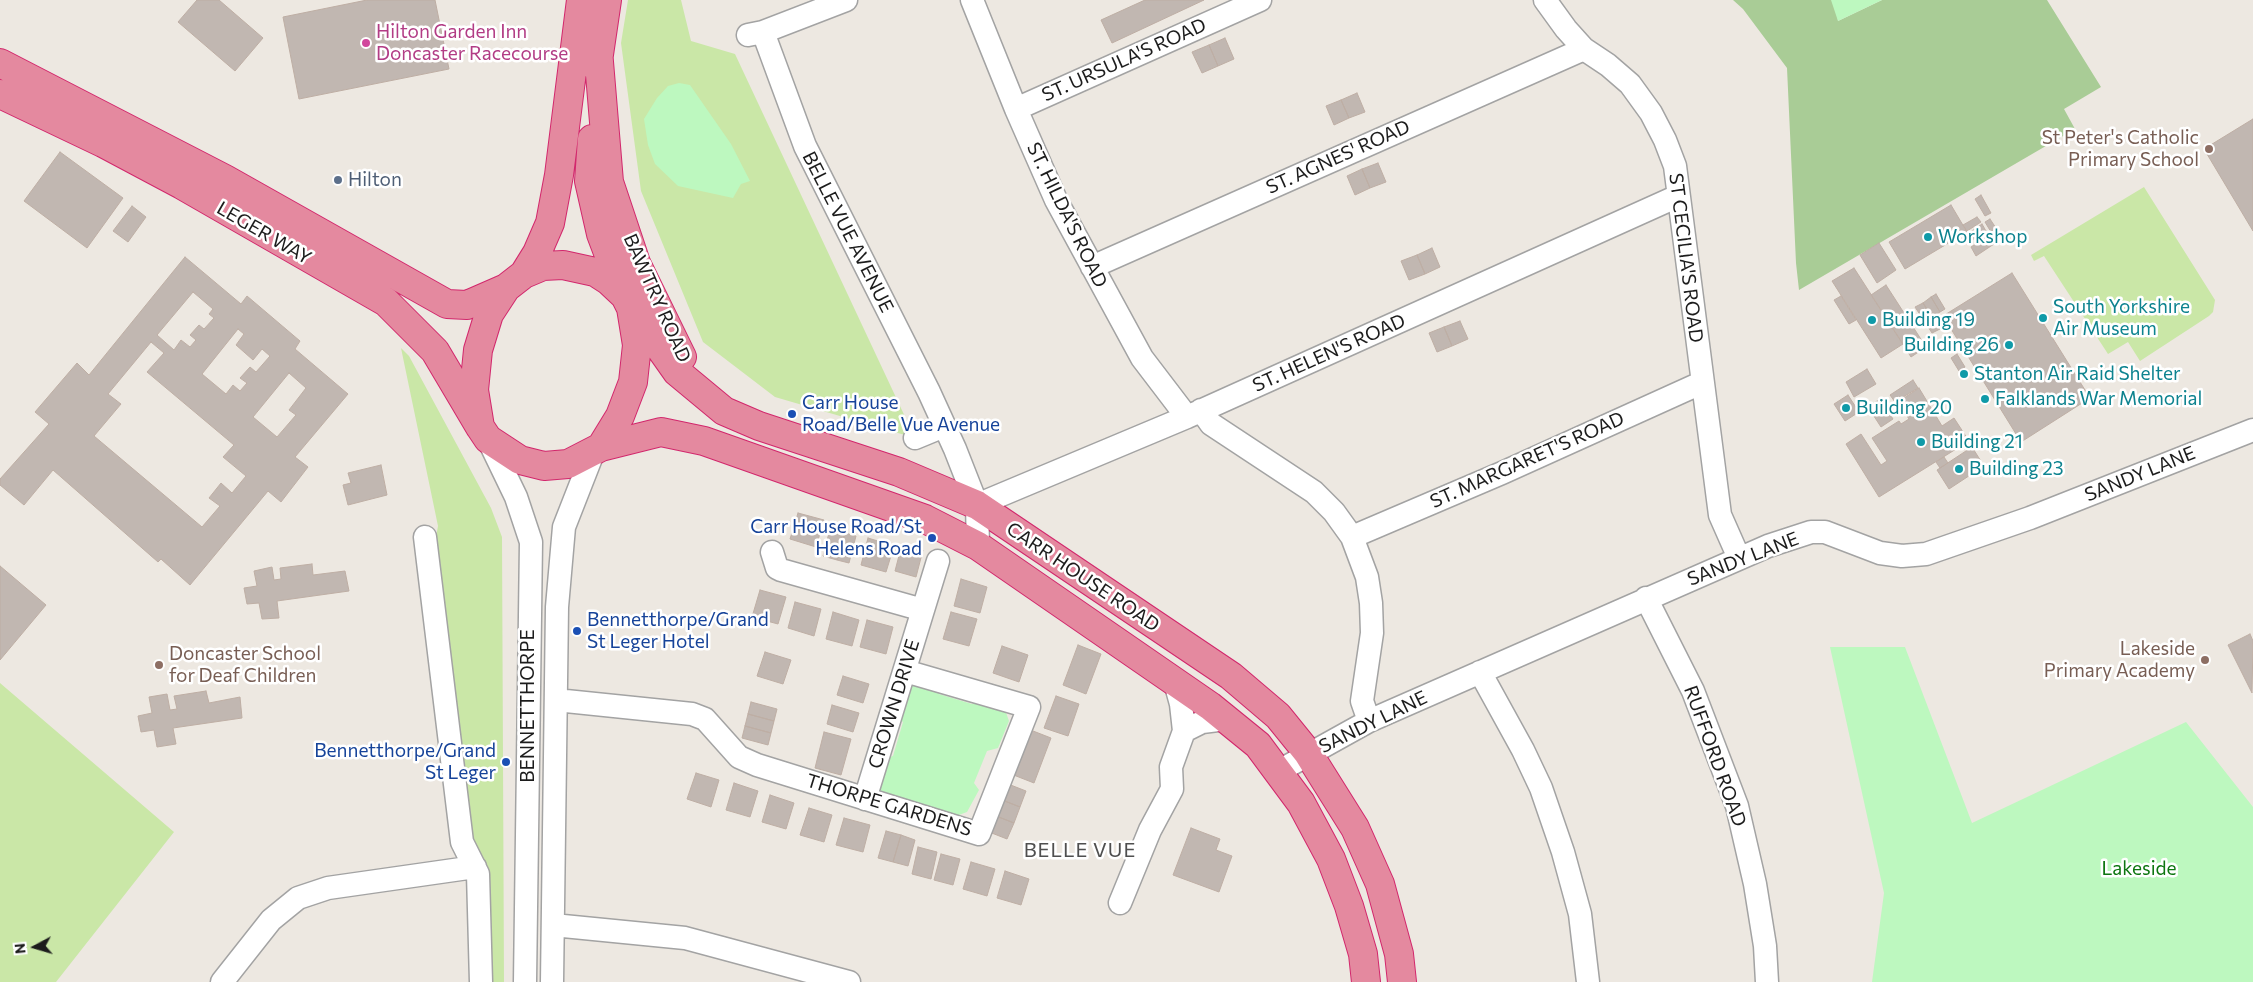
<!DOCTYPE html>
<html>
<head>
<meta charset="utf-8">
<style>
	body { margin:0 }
	#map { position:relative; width:2253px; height:982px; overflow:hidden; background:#ede8e1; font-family:Commissioner,sans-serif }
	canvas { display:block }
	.north { position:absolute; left:10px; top:922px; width:50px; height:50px; -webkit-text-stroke:4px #fff; paint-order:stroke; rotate:264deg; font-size:14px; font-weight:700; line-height:20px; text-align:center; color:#1c1c1c }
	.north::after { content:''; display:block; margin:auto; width:18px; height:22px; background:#1c1c1c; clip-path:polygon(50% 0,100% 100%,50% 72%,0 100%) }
</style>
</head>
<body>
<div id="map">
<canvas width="2253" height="982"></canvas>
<div class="north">N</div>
</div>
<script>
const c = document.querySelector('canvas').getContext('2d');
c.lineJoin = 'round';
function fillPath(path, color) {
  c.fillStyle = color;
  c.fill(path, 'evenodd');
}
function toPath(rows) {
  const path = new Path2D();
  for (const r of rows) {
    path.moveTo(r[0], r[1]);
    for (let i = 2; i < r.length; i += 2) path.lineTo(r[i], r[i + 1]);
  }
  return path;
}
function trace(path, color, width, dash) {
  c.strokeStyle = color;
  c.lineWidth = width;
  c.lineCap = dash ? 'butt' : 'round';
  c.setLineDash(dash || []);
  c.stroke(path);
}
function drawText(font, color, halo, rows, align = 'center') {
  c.font = font + ' Commissioner,sans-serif';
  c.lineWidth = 5;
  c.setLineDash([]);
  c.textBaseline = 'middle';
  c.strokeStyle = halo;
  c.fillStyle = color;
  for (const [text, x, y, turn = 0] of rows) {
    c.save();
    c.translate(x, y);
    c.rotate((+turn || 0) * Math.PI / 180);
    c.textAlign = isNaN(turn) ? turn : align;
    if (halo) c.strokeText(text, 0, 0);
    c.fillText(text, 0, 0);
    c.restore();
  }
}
fillPath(toPath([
	[628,0,681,0,691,41,735,54,915,438,775,397,703,342,641,191,621,43],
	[2144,187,2215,300,2213,312,2209,316,2140,361,2128,342,2108,354,2044,256,2034,261,2031,255],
	[401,348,409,356,491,508,502,537,504,982,490,982,434,548,438,526],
	[0,683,174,832,56,982,0,982]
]), '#cae7a7');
fillPath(toPath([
	[1733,0,1836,0,1838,21,1882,0,2047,0,2101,87,2064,109,2075,129,1799,290,1796,263,1787,68,1743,9]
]), '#a9cc96');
fillPath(toPath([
	[1831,0,1882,0,1838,21],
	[679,83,690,85,731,144,750,181,741,184,733,198,678,186,655,164,648,145,644,119,657,98,668,86],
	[1830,647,1905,647,1972,823,2186,722,2253,807,2253,982,1872,982,1884,893],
	[905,684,936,685,939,694,972,704,980,699,1004,707,1009,721,998,748,987,751,974,783,979,790,967,812,945,820,942,813,908,800,902,804,885,798,877,785,884,758,893,756,903,722,895,716]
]), '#bdf8bf');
const building = toPath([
	[197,0,219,0,263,38,235,71,178,22,197,0],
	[367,0,435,0,449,69,299,99,283,17,367,0],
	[1145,0,1204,0,1112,43,1101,20,1145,0],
	[1225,38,1234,59,1218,66,1209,45,1225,38],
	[1209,45,1218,66,1202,73,1192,52,1209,45],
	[1357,93,1365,112,1349,118,1341,100,1357,93],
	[1341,100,1349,118,1334,125,1326,106,1341,100],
	[2253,119,2253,231,2204,149,2253,119],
	[60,152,123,198,87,248,24,201,60,152],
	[1378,163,1386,182,1370,188,1362,169,1378,163],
	[1362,169,1370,188,1355,195,1347,176,1362,169],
	[1981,195,1991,213,1985,216,1975,199,1981,195],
	[1951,205,1967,232,1905,269,1889,242,1951,205],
	[132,206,146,217,128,242,113,231,132,206],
	[1977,217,1981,222,1967,231,1963,225,1977,217],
	[1990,219,1996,228,1991,232,1985,222,1990,219],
	[1982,224,1986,231,1969,242,1965,236,1982,224],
	[1998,229,2003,238,1976,256,1971,247,1998,229],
	[1879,243,1896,270,1877,283,1860,255,1879,243],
	[1432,248,1440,267,1425,274,1417,255,1432,248],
	[1417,255,1425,274,1409,280,1401,261,1417,255],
	[185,257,241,304,247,296,300,341,295,349,348,394,295,457,308,467,281,502,268,491,190,585,161,559,158,562,53,470,24,505,0,485,0,479,49,424,35,412,77,363,89,375,185,257],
	[193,292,213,309,209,314,214,318,204,329,199,325,190,335,196,340,190,347,181,340,174,350,157,335,193,292],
	[238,329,244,334,236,345,253,360,262,349,270,356,256,372,250,367,240,378,247,383,240,391,233,385,226,394,202,374,238,329],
	[151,342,164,353,147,372,234,445,223,457,246,476,232,493,221,483,209,498,220,506,202,527,94,436,121,404,108,394,151,342],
	[289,373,306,388,289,410,296,415,277,437,253,417,289,373],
	[1854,268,1903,344,1881,358,1832,281,1854,268],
	[2012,273,2090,398,2021,442,1943,316,2012,273],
	[1886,285,1926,347,1911,357,1871,295,1886,285],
	[1936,294,1945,309,1940,312,1931,297,1936,294],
	[1841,296,1856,320,1849,324,1834,300,1841,296],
	[1931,297,1940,312,1932,317,1923,303,1931,297],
	[1923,303,1940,329,1932,333,1915,307,1923,303],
	[1460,321,1468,339,1452,346,1444,327,1460,321],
	[1444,327,1452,346,1437,352,1429,333,1444,327],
	[1957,354,1965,367,1959,371,1951,358,1957,354],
	[1867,369,1876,384,1854,397,1846,382,1867,369],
	[1913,380,1918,388,1895,402,1890,395,1913,380],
	[1919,388,1942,426,1954,418,1969,441,1879,497,1846,444,1861,434,1881,465,1887,461,1872,438,1899,421,1901,424,1909,419,1898,402,1919,388],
	[1848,395,1859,412,1845,421,1834,404,1848,395],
	[1880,399,1893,419,1881,427,1868,407,1880,399],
	[1972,447,1984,466,1949,489,1937,470,1972,447],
	[1944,457,1948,463,1940,468,1936,462,1944,457],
	[381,465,387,495,348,505,343,485,351,483,348,473,381,465],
	[798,513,824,520,816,547,790,539,798,513],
	[830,529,845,533,837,560,823,556,830,529],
	[845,533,856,536,849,563,837,560,845,533],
	[868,538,894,546,886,572,861,565,868,538],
	[902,544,923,550,916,577,895,571,902,544],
	[312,564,313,575,345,571,349,591,277,601,279,618,262,619,259,603,247,604,244,588,257,586,254,571,272,567,274,580,281,579,280,568,312,564],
	[0,566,46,605,0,660,0,566],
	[961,579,987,587,980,613,954,606,961,579],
	[760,590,786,597,778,624,752,617,760,590],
	[795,602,821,609,814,636,788,628,795,602],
	[833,612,859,620,852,646,826,639,833,612],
	[951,612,977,619,969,646,943,639,951,612],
	[867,620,893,627,886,654,860,647,867,620],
	[2250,634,2253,641,2252,693,2228,645,2250,634],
	[1078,645,1101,654,1086,694,1063,685,1078,645],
	[1002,646,1028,655,1019,682,993,673,1002,646],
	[765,652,791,660,783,684,757,676,765,652],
	[843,676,869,684,863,703,837,695,843,676],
	[206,691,209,703,240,697,242,718,173,728,176,744,157,747,154,730,141,732,138,716,152,713,149,697,167,694,170,710,177,709,174,696,206,691],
	[1056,696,1079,704,1068,736,1044,728,1056,696],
	[751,702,777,709,774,721,748,714,751,702],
	[832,705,859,713,853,732,827,724,832,705],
	[748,714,774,721,771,733,745,726,748,714],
	[745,726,771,733,768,745,742,738,745,726],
	[1028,729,1051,738,1034,783,1011,774,1028,729],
	[824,732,851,739,841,775,815,768,824,732],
	[696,773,719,780,711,807,687,799,696,773],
	[1003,782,1026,791,1020,807,997,798,1003,782],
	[734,783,758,791,750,817,726,810,734,783],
	[770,795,794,803,786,829,762,822,770,795],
	[997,798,1020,807,1014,823,991,814,997,798],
	[809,808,832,815,824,842,800,835,809,808],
	[991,814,1014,823,1007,839,984,830,991,814],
	[844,818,870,825,863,852,836,845,844,818],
	[1191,828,1220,839,1216,850,1232,856,1219,892,1173,875,1191,828],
	[886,831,901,835,893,862,878,858,886,831],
	[901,835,915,840,908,866,893,862,901,835],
	[918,847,937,852,931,879,912,874,918,847],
	[941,854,960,859,953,885,934,880,941,854],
	[971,862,995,869,987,896,963,889,971,862],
	[1005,871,1029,879,1021,905,997,898,1005,871]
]);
fillPath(building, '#c1b7b1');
trace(building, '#beaea4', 1);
const minor = toPath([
	[972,0,1016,109,1056,200,1142,358,1187,417],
	[1545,0,1566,29,1584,49,1608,65,1630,84,1651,113,1665,140,1675,166,1720,515,1739,558],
	[763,32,805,146,929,392,955,449,977,505,978,546],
	[748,35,763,32,846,0],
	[1016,109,1260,0],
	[1092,267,1584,49],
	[1201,410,1211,424,1314,492,1334,512,1352,537,1367,577,1371,603,1372,633,1362,701,1369,721],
	[915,438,944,426],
	[488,439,516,497,531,542,525,982],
	[977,505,1187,417,1678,196],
	[425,537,462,842,478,874,481,982],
	[1352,537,1502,473,1701,383],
	[772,552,777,568,781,570,923,610],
	[1646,598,1693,691,1737,806,1755,884,1765,946,1767,982],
	[1480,672,1523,750,1541,788,1563,852,1580,914,1588,982],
	[556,700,692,714,705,719,739,757,757,765,979,834,1029,707,905,671],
	[1184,731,1202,722,1226,719],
	[1279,771,1369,721,1768,546,1811,532,1825,532,1880,553,1902,556,1926,554,2030,518,2253,430],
	[865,799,938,561],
	[1120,903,1150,830,1172,789,1171,767,1184,731,1181,704,1175,682],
	[553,925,685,938,849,982],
	[222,982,271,920,298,898,328,888,475,867],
	[552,982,557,607,564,527,593,453]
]);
const highway = toPath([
	[598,50,609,182,636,263,682,357],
	[0,63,225,179,447,304,467,305,506,288],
	[597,68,607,0],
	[0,94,103,143,182,185,386,302,435,351,480,427,488,439,520,460,544,466,568,464,601,447,620,416,633,382,637,345,631,308,625,296,609,281,595,272,563,265,543,266,524,274,506,288,489,314,478,350,474,390,480,427],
	[592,139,589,181,601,234,624,295],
	[524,274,537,253,550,223,559,175,581,0],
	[634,311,677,372,724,411,759,426,899,472,977,505,1231,676,1278,716,1308,753,1355,828,1380,884,1399,954,1402,982],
	[601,447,661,432,704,441,925,519,978,546,1210,706,1258,745,1301,803,1331,859,1349,906,1363,954,1366,982]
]);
trace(minor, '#a3a3a3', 25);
trace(highway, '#d2276c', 30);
trace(minor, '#fff', 22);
trace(highway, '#e4899f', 28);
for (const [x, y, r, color] of [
	[366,43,5,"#d1479c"],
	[2209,149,5,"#8d6e63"],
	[338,180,5,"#5c6f8a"],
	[1928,237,5,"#0f9aa8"],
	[2043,318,5,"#0f9aa8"],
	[1872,320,5,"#0f9aa8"],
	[2009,345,5,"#0f9aa8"],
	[1964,374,5,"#0f9aa8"],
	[1985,399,5,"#0f9aa8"],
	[1846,408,5,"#0f9aa8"],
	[792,414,5,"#1a4fb4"],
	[1921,442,5,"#0f9aa8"],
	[1959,469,5,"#0f9aa8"],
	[932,538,5,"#1a4fb4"],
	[577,631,5,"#1a4fb4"],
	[2205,660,5,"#8d6e63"],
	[159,665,5,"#8d6e63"],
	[506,762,5,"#1a4fb4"]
]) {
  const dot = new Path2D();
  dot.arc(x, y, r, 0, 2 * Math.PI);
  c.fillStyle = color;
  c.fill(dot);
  trace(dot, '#fff', 2);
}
drawText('19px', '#b23c85', '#fff', [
	["Hilton Garden Inn",376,32],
	["Doncaster Racecourse",376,54]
], 'left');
drawText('19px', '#1c1c1c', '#fff', [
	["ST. URSULA'S ROAD",1124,60,-24],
	["ST. AGNES' ROAD",1338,157,-24],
	["ST. HILDA'S ROAD",1067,215,64],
	["BELLE VUE AVENUE",848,232,63],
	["LEGER WAY",264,233,30],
	["ST CECILIA'S ROAD",1686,258,83],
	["BAWTRY ROAD",657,298,66],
	["ST. HELEN'S ROAD",1329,353,-24],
	["ST. MARGARET'S ROAD",1527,460,-24],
	["SANDY LANE",2140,474,-22],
	["SANDY LANE",1743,559,-21],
	["CARR HOUSE ROAD",1083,577,34],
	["CROWN DRIVE",894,704,-73],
	["BENNETTHORPE",528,706,-90],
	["SANDY LANE",1373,722,-26],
	["RUFFORD ROAD",1715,756,70],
	["THORPE GARDENS",889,805,17]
]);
drawText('19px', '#785e54', '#fff', [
	["St Peter's Catholic",2199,138],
	["Primary School",2199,160],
	["Lakeside",2195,649],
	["Primary Academy",2195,671],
	["Doncaster School",169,654,"left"],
	["for Deaf Children",169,676,"left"]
], 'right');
drawText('19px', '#4e5e75', '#fff', [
	["Hilton",348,180]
], 'left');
drawText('19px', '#0d838f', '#fff', [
	["Workshop",1938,237],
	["South Yorkshire",2053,307],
	["Air Museum",2053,329],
	["Building 19",1882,320],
	["Building 26",1999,345,"right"],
	["Stanton Air Raid Shelter",1974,374],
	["Falklands War Memorial",1995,399],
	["Building 20",1856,408],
	["Building 21",1931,442],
	["Building 23",1969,469]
], 'left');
drawText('19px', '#164399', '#fff', [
	["Carr House",802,403],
	["Road/Belle Vue Avenue",802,425],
	["Carr House Road/St",922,527,"right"],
	["Helens Road",922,549,"right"],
	["Bennetthorpe/Grand",587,620],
	["St Leger Hotel",587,642],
	["Bennetthorpe/Grand",496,751,"right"],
	["St Leger",496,773,"right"]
], 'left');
drawText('19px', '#0d7610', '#fff', [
	["Lakeside",2139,869]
]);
c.letterSpacing = '1px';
drawText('20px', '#4f4f4f', '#fff', [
	["BELLE VUE",1080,850]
]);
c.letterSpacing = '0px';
</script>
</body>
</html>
